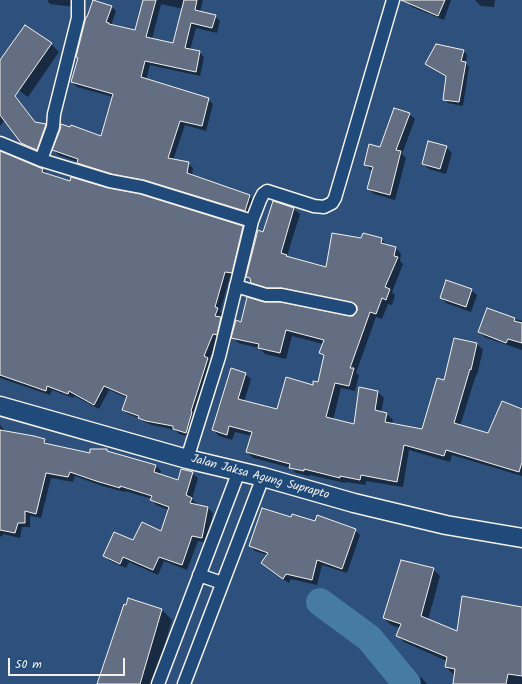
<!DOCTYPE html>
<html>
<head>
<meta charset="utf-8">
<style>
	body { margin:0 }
	#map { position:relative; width:522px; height:684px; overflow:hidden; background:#2d517c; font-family:Kalam,sans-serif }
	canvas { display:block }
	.scale { position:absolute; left:8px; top:658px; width:117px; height:18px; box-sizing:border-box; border:2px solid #f4f1e8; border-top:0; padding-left:5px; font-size:12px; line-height:14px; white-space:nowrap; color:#f4f1e8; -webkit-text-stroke:3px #1f4a7a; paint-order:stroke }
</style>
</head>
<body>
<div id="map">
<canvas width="522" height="684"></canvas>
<div class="scale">50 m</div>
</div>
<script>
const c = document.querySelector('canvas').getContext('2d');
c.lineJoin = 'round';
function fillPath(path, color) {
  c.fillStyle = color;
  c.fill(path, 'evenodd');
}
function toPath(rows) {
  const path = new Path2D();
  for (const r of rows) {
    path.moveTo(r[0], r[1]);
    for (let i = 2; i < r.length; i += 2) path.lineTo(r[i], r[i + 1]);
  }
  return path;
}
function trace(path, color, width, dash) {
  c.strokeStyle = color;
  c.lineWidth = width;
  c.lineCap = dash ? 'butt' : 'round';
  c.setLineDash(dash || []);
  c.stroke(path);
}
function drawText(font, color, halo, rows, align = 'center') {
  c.font = font + ' Kalam,sans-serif';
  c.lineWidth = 3.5;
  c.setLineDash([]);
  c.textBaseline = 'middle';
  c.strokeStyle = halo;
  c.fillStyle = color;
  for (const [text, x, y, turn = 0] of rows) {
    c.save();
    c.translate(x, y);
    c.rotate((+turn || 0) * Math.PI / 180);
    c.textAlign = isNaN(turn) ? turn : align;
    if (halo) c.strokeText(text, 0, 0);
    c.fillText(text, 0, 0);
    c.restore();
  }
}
fillPath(toPath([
	[47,0,76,0,75,7,50,4],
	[144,0,203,0,200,12,215,16,220,21,217,33,196,28,190,50,199,52,204,57,200,76,150,65,146,80,208,99,213,104,206,131,185,125,173,160,188,163,193,168,192,176,250,196,254,201,249,215,83,168,78,163,78,162,58,155,54,150,102,138,113,97,77,87,72,82,79,59,111,6,116,11,111,26,135,31],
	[161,4,183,9,174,45,152,39],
	[408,0,451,0,444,20,412,7,407,2],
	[475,0,495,0,494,7,481,6],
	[26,26,51,44,59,52,28,97,0,77,0,62],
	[464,51,467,55,466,63,469,67,463,106,448,103,444,99,447,77,430,67,426,64],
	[14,94,36,123,45,125,50,130,41,154,27,148,5,120,0,126,0,103],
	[409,114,415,119,402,154,406,158,395,200,374,194,368,189,373,170,371,170,365,164,381,148],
	[446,147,452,153,446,174,429,169,423,164],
	[0,152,43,169,48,174,70,182,243,227,247,232,236,277,230,276,220,312,222,314,221,318,225,323,209,360,213,364,191,437,179,434,175,430,152,425,144,422,141,419,128,414,123,410,127,398,109,390,99,409,74,396,73,398,52,390,50,395,0,378],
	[273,202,294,209,300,214,287,256,327,269,362,240,381,239,387,245,396,248,401,254,400,261,403,264,392,292,395,295,392,305,388,304,382,319,376,317,356,373,359,375,355,391,341,388,333,420,355,425,378,392,384,398,381,412,387,414,393,420,392,424,422,430,445,382,455,339,477,344,483,350,477,375,476,375,460,426,489,435,522,411,522,476,452,455,450,462,409,450,403,487,366,481,366,485,346,482,345,483,310,475,309,476,296,473,291,468,253,458,247,452,252,436,235,432,232,440,219,436,213,430,245,374,251,379,244,402,278,410,318,384,325,357,320,353,323,344,292,336,286,359,265,354,259,348,238,343,233,337,242,323,264,303,349,317,356,315,358,310,357,307,258,288,252,282,247,276,264,233],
	[471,290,477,295,471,312,446,303,441,298],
	[487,310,522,321,522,350,484,337,479,332],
	[0,425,6,432,44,440,49,445,91,454,106,450,109,453,156,466,161,471,159,475,178,481,192,473,198,478,192,499,196,503,196,505,208,508,213,513,206,543,198,541,187,570,164,561,158,575,129,562,126,568,110,561,104,556,133,542,161,532,169,510,156,505,152,499,125,491,125,492,102,486,75,476,73,482,51,478,41,518,30,516,30,527,22,527,20,538,3,534,2,537,0,536],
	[292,518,355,530,360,535,347,573,322,565,317,585,291,579,289,583,267,568,262,563,268,555,255,551,250,546],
	[433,569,440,576,428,620,458,633,522,607,522,684,454,684,455,674,453,674,446,667,447,661,404,642,397,635,400,628,391,625,384,618],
	[162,610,172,620,153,684,98,684],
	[421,677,427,684,413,684]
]), '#0007');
trace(toPath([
	[320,602,369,638,407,684]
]), '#467ca3', 28);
const building = toPath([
	[93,0,112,6,106,22,109,23,109,24,135,30,143,0,156,0,146,37,173,43,184,0,197,0,195,10,216,15,212,28,191,23,185,48,200,51,196,72,145,61,141,77,209,98,202,126,180,121,168,158,189,162,187,173,250,195,245,211,144,180,112,174,77,163,78,159,52,150,60,130,61,124,70,127,71,125,101,136,113,94,71,82,78,58,76,57,86,17,87,17,93,0],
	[401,0,445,0,438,16,401,0],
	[25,25,52,43,15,96,35,122,46,124,37,150,21,143,0,115,0,60,25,25],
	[436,44,464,50,461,61,466,62,459,102,443,100,446,76,425,64,436,44],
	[394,108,410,113,396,150,401,151,390,195,367,189,373,167,364,165,369,144,380,147,394,108],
	[428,141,447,146,440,169,422,164,428,141],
	[0,151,43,169,42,172,70,181,71,177,108,188,140,194,243,226,232,273,225,272,215,307,218,308,215,316,221,317,217,335,213,334,204,356,208,358,191,411,192,412,186,433,173,429,173,426,146,421,138,418,139,416,122,410,127,396,104,386,94,405,69,391,68,394,47,386,46,391,0,375,0,151],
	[273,201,294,208,281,253,287,255,286,256,326,267,332,233,361,238,363,233,382,238,381,243,396,247,394,256,398,257,385,287,390,289,386,300,382,298,376,314,370,312,350,368,354,368,349,386,335,383,326,417,354,424,359,387,378,391,375,410,387,413,385,422,422,429,437,378,444,380,454,338,477,343,471,370,470,369,454,423,488,433,502,401,522,409,522,462,519,472,446,450,444,456,404,445,397,482,361,475,360,480,340,476,340,478,304,469,304,471,289,468,290,464,246,452,252,432,229,426,227,435,212,430,231,368,246,373,238,399,277,409,286,377,313,385,313,381,318,382,324,355,319,353,324,340,286,330,280,353,258,348,259,344,231,338,236,320,241,322,247,297,264,302,280,302,349,316,353,316,357,311,357,306,351,302,282,288,267,288,251,283,250,278,246,277,258,230,263,232,273,201],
	[446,280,472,289,466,307,440,298,446,280],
	[487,308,515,318,514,321,522,323,522,343,508,339,506,343,478,332,487,308],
	[0,430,34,436,45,439,44,443,90,453,90,449,107,449,107,451,156,465,154,472,178,480,181,469,193,472,186,495,192,498,190,503,208,507,202,538,192,536,182,565,159,557,153,570,123,557,120,564,103,556,114,532,133,540,142,522,161,531,169,507,150,500,152,496,120,486,120,488,96,481,70,472,68,477,46,473,36,514,25,511,25,523,18,523,15,533,0,530,0,430],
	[262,508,291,517,292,514,315,521,317,515,356,529,342,569,317,560,312,580,286,574,283,579,261,563,268,553,249,546,262,508],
	[401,560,434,568,421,616,457,631,462,596,522,607,522,676,508,674,506,684,453,684,455,669,445,667,447,657,396,636,401,624,383,618,401,560],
	[128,598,162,609,140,684,97,684,124,604,126,605,128,598]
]);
fillPath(building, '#646e83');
trace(building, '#f4f1e8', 1);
const street = toPath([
	[0,143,41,160,110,181,142,187,252,221],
	[41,160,53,127,54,114,78,18,78,0],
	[236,286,266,295,281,295,350,309],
	[187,459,219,357,252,221,260,200,263,194,267,191,314,206,324,207,332,203,335,198,393,0],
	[199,575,222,583],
	[158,684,239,471],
	[184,684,263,477]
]);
const secondary = toPath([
	[0,406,187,459,263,477,354,503,446,525,522,538]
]);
trace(street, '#f4f1e8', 15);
trace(secondary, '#f4f1e8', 21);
trace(street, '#1f4a7a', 12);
trace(secondary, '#1f4a7a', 18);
drawText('12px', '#f4f1e8', '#1f4a7a', [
	["Jalan Jaksa Agung Suprapto",260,478,15]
]);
</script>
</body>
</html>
